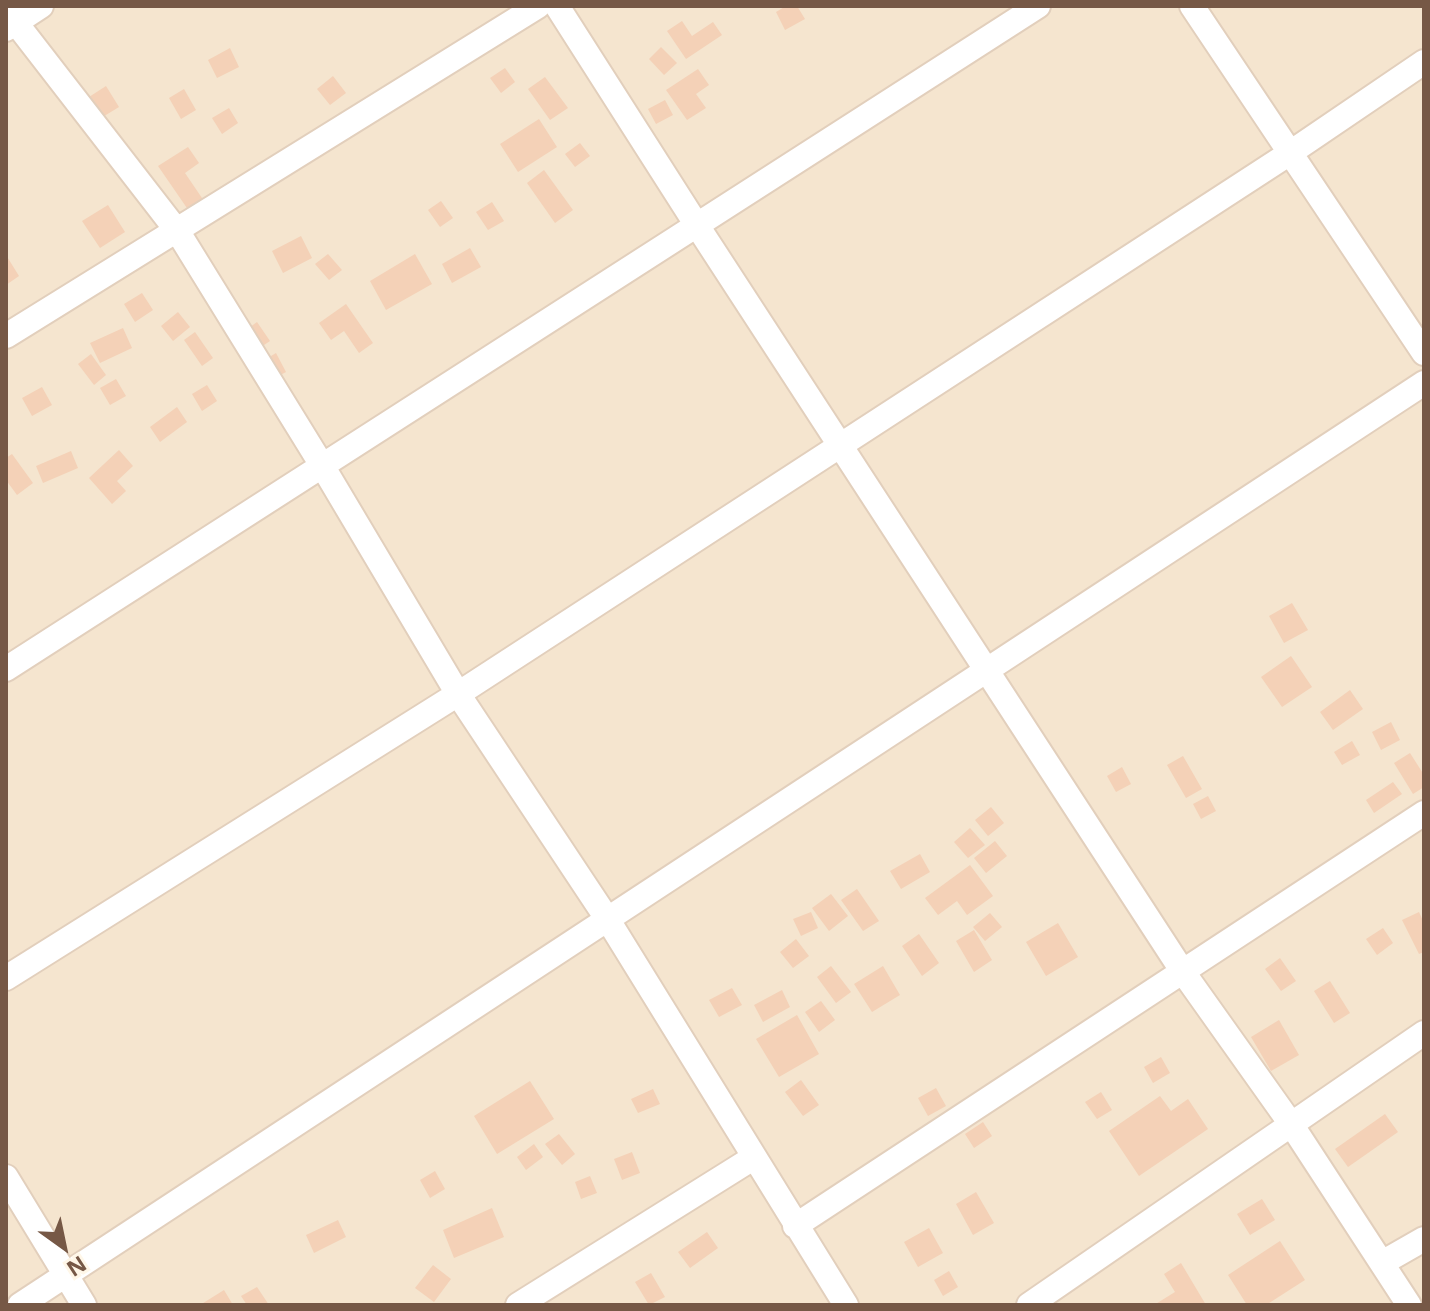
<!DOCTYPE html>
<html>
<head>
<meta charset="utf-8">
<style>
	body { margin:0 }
	#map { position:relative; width:1430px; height:1311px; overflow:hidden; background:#fdf3e1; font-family:"Noto Sans",sans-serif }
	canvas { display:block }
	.frame { position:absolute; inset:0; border:8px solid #765846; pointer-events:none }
	.north { position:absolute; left:24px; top:1207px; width:80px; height:80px; -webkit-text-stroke:6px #fff7e8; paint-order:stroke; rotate:147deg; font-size:22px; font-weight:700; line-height:32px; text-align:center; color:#765846 }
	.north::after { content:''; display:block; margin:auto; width:28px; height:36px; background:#765846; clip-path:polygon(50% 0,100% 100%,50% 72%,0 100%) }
</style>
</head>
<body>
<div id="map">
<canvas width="1430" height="1311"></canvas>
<div class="frame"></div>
<div class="north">N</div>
</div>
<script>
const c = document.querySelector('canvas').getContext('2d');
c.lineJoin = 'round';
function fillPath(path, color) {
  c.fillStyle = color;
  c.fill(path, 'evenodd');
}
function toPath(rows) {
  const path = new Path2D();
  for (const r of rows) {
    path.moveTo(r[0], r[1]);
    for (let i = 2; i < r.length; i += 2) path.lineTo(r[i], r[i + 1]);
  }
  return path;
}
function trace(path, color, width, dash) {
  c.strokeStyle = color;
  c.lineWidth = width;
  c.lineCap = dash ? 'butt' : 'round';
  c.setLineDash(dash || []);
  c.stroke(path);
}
fillPath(toPath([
	[6,6,1424,6,1424,1305,6,1305]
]), '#f5e5cf');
fillPath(toPath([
	[786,6,797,6,805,19,785,30,776,12],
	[682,21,692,36,713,22,722,35,686,59,667,31],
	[661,47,677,63,664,75,649,59],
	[230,48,239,67,217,78,208,60],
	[505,68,515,82,501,93,490,78],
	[698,69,709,85,696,94,706,108,687,120,666,90],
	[333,76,346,93,330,105,317,89],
	[545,77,568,108,550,120,528,89],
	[106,86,119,107,101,118,89,97],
	[184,89,196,110,181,119,169,98],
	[665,100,673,115,656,124,648,109],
	[229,108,238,123,222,134,212,118],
	[539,119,557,147,518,172,500,144],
	[580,143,590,156,575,167,565,154],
	[188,147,199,163,185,173,204,201,189,211,158,166],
	[544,170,573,210,555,223,527,183],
	[441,201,453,218,440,227,428,210],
	[492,202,504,221,488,230,476,212],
	[108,205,125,232,100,248,82,221],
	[301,236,312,258,283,273,272,251],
	[470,248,481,267,452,283,442,264],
	[328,254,342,270,329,280,315,264],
	[415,254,432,284,386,310,370,281],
	[6,255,19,276,6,285],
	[142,293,153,310,135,322,124,304],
	[346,304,373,343,359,353,344,331,331,340,319,323],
	[178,312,190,327,173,341,161,326],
	[257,322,270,341,255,351,242,333],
	[123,328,132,348,100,363,90,343],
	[195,332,213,358,202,366,184,340],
	[276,353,286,372,271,380,261,362],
	[91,354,106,375,94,385,78,364],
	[116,379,126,396,110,405,100,388],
	[207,385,217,401,202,411,192,394],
	[42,387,52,405,32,416,22,398],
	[177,407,187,422,160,442,150,427],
	[119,450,133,466,117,481,126,491,112,504,89,478],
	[71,451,78,468,43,483,36,466],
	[12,454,33,483,17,495,6,480,6,458],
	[1292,603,1308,630,1284,643,1269,616],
	[1291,656,1312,687,1282,707,1261,677],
	[1350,690,1363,709,1333,730,1320,712],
	[1391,722,1400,740,1381,750,1372,732],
	[1352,741,1360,755,1342,765,1334,752],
	[1410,753,1424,775,1424,787,1413,794,1394,763],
	[1183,756,1202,789,1186,798,1167,765],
	[1122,767,1131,784,1116,792,1107,776],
	[1393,782,1402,794,1374,813,1366,800],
	[1208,796,1216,811,1201,819,1193,804],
	[991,807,1004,823,988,836,975,820],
	[970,828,985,845,968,858,954,842],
	[995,841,1007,856,986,873,974,858],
	[920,854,930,872,901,889,890,871],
	[970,865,993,896,967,915,957,901,938,915,925,898],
	[857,889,879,921,863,931,841,900],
	[831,894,848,916,829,931,812,908],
	[811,912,818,928,801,936,793,919],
	[1419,912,1424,923,1424,952,1419,954,1402,920],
	[990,913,1002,927,985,941,973,927],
	[1058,923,1078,957,1046,976,1026,942],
	[1383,928,1393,943,1377,955,1366,939],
	[974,930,992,960,974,972,956,941],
	[919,934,939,963,922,976,902,946],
	[796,939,809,956,793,968,780,952],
	[1280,958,1296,981,1281,991,1265,969],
	[831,966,851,992,836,1003,817,977],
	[883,966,900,995,872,1012,854,984],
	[1330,981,1350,1013,1334,1023,1314,991],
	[732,988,742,1005,719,1017,709,1000],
	[782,990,790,1007,763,1022,754,1005],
	[821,1001,835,1020,819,1032,805,1012],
	[797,1015,819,1054,779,1077,756,1039],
	[1279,1020,1299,1055,1271,1071,1251,1037],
	[1161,1057,1170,1073,1153,1083,1144,1067],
	[801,1080,819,1105,803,1116,785,1092],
	[530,1081,554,1119,497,1154,474,1116],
	[936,1088,946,1106,928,1116,918,1098],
	[653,1089,660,1104,638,1113,631,1099],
	[1101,1092,1112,1110,1097,1119,1085,1102],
	[1160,1096,1171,1111,1188,1099,1208,1129,1139,1176,1109,1131],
	[1385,1114,1398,1132,1348,1167,1335,1149],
	[983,1122,992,1136,974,1148,965,1134],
	[559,1134,575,1154,562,1165,545,1144],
	[534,1144,543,1157,526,1170,517,1157],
	[632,1152,640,1173,622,1180,614,1159],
	[435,1171,445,1189,430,1198,420,1180],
	[590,1176,597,1193,581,1199,575,1182],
	[976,1192,994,1223,973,1235,956,1204],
	[1262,1199,1275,1220,1250,1235,1237,1214],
	[492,1208,504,1237,454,1258,443,1230],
	[338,1220,346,1237,314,1253,306,1235],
	[929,1228,943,1253,918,1267,904,1242],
	[707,1232,718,1248,690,1268,678,1252],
	[1280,1241,1305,1280,1266,1305,1247,1305,1228,1275],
	[1181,1263,1206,1305,1154,1305,1175,1292,1164,1274],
	[433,1265,451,1279,434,1302,415,1288],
	[949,1271,958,1287,943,1296,934,1280],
	[651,1273,665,1297,649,1305,635,1282],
	[257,1287,269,1305,247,1305,241,1296],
	[224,1290,233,1305,200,1305]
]), '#f4d1b7');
const street = toPath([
	[557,6,698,227,1183,972,1291,1124,1409,1305],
	[1192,6,1424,353],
	[6,10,178,232,323,467,458,694,608,920,846,1305],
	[6,29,41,6],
	[6,336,538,6],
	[6,669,1038,6],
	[6,978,458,694,1290,153,1424,62],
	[6,1177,84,1305],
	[795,1226,1424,813],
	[1382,1263,1424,1239],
	[20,1305,1424,383],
	[518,1305,753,1158],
	[1029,1305,1424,1033]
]);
trace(street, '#e2cfbc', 28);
trace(street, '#fff', 24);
</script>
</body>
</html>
